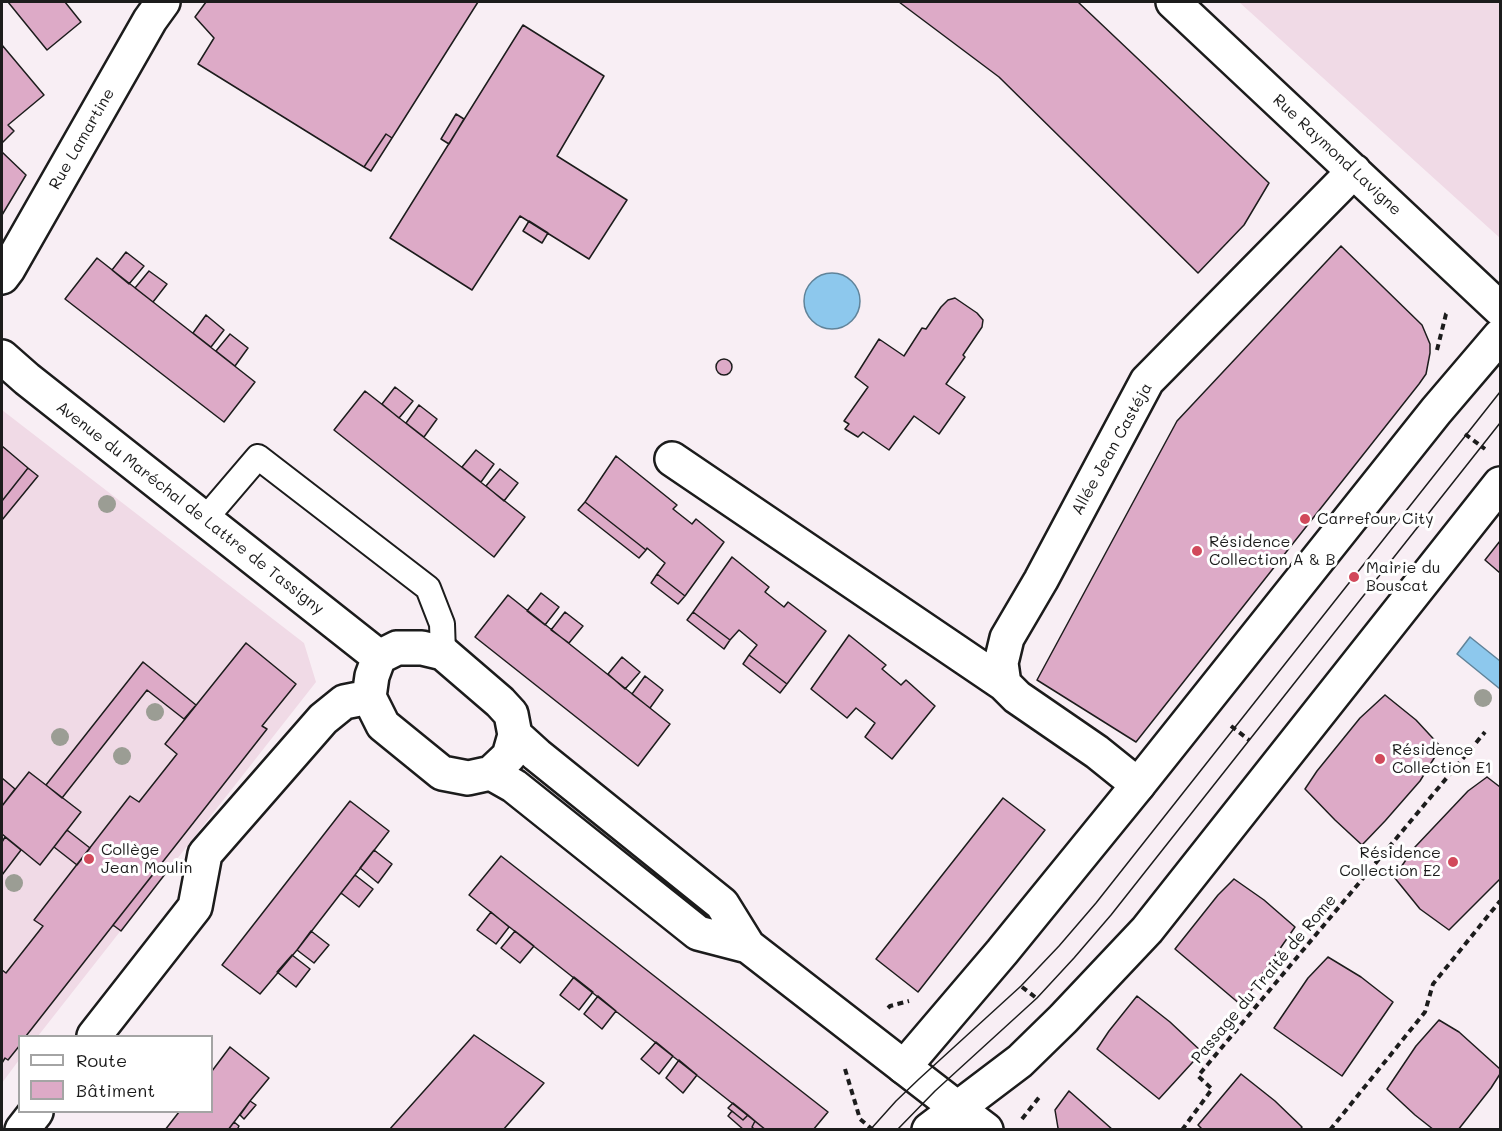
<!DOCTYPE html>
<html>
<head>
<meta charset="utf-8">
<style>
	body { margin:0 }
	#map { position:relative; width:1502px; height:1131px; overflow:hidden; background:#f8eef4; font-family:Mali,sans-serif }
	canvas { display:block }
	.frame { position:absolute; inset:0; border:3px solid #1c1c1c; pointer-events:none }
	.legend { position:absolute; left:18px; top:1035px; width:195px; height:78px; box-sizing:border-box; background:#fff; border:2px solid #a4a4a4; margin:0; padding:8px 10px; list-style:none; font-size:18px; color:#1c1c1c }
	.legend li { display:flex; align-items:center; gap:12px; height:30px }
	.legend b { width:30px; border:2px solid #a4a4a4 }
</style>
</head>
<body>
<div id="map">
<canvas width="1502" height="1131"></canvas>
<div class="frame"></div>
<ul class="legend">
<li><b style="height:8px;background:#fff"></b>Route</li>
<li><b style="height:16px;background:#ddaac7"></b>Bâtiment</li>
</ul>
</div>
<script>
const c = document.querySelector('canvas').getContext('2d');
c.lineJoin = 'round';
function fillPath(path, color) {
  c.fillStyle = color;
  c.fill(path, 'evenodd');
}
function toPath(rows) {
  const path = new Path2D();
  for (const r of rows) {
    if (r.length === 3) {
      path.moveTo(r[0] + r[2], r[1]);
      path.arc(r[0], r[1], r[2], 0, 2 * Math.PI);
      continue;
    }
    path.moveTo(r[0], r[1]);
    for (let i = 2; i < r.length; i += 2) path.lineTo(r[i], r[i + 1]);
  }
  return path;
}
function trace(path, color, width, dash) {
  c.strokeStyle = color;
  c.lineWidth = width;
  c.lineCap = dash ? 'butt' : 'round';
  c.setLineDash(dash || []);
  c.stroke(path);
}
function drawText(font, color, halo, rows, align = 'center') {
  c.font = font + ' Mali,sans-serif';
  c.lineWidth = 6;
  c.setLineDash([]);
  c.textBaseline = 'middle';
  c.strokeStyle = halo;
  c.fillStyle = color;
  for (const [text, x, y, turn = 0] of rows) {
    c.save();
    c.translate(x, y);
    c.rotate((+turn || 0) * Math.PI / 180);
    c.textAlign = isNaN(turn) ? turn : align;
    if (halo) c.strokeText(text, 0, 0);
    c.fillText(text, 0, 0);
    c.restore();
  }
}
fillPath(toPath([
	[1239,2,1500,2,1500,238],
	[2,410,304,643,316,682,38,1036,20,1036,19,1060,2,1083]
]), '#f0dae6');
const water = toPath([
	[832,301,28],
	[1470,637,1500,661,1500,689,1457,654,1470,637]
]);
fillPath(water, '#8dc8ed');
trace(water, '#608399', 1.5);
const building = toPath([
	[8,2,65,2,81,22,47,50,8,2],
	[206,2,478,2,392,138,386,134,364,167,198,64,214,38,195,17,206,2],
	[899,2,1078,2,1269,183,1244,225,1198,273,999,77,899,2],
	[523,25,604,76,557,156,627,200,589,259,520,216,472,290,390,238,523,25],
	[2,45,44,95,8,125,14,131,2,143,2,45],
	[456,114,464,119,449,144,441,139,456,114],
	[386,134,392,138,371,171,364,167,386,134],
	[2,152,26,175,2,215,2,152],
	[529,221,548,233,542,243,523,231,529,221],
	[1341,246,1422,325,1430,344,1430,353,1426,374,1419,384,1136,742,1037,680,1177,421,1341,246],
	[126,252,144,266,129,284,112,270,126,252],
	[97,258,255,382,224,422,65,299,97,258],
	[149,271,167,284,153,302,135,288,149,271],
	[955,298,977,313,983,320,982,327,963,355,965,357,946,384,965,397,939,434,914,416,889,450,863,432,858,437,845,429,849,424,844,421,868,387,855,377,879,339,904,356,922,328,926,329,941,307,948,300,955,298],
	[206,315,224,330,211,347,193,333,206,315],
	[230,334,248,348,235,366,216,351,230,334],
	[724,367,8],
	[395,387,413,401,399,418,382,404,395,387],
	[365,391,525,517,494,557,334,430,365,391],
	[419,405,437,419,424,437,406,423,419,405],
	[2,446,28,468,2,501,2,446],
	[476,450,494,464,481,482,462,467,476,450],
	[616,456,677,505,673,509,692,524,696,519,724,542,685,596,657,574,665,563,647,548,646,550,585,502,616,456],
	[28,468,38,476,2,520,2,501,28,468],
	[500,469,518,483,504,501,486,486,500,469],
	[585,502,646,550,639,558,578,510,585,502],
	[1500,541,1500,573,1485,560,1500,541],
	[732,557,769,587,765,592,784,607,788,602,826,631,787,684,749,655,757,645,739,630,730,640,693,612,732,557],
	[657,574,685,596,678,604,651,583,657,574],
	[541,593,559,607,545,625,527,611,541,593],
	[508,595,670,724,638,766,475,637,508,595],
	[565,612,583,626,569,643,551,630,565,612],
	[693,612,730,640,724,649,687,620,693,612],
	[849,635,886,665,882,669,901,685,906,680,935,706,892,759,865,737,875,723,856,708,847,718,811,689,849,635],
	[246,643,296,684,262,726,267,729,26,1036,20,1036,20,1045,8,1060,5,1058,2,1063,2,970,6,973,43,926,34,920,130,796,139,802,177,754,165,744,246,643],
	[749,655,787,684,780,693,743,664,749,655],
	[622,657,640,672,625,689,608,674,622,657],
	[143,662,196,705,184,719,147,690,62,798,46,785,143,662],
	[645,676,663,690,650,708,632,694,645,676],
	[1385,695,1416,720,1441,747,1420,781,1385,821,1362,845,1335,820,1305,789,1317,771,1360,718,1385,695],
	[29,772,81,812,40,865,2,834,2,806,29,772],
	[1487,777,1500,787,1500,879,1449,930,1420,909,1394,877,1415,847,1468,791,1487,777],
	[2,778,15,789,2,806,2,778],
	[1003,798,1045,830,918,992,876,959,1003,798],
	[350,801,389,831,297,950,260,994,222,965,350,801],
	[67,830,90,848,77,865,54,847,67,830],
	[5,837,21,850,2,875,2,842,5,837],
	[374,850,392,864,378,883,360,868,374,850],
	[501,856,828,1112,813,1130,766,1130,469,895,501,856],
	[162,863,169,869,121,931,113,925,162,863],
	[355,875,373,889,359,907,341,893,355,875],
	[1234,879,1264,900,1295,927,1241,1005,1175,949,1218,895,1234,879],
	[491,912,509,927,496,944,477,930,491,912],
	[311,931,329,945,314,963,297,950,311,931],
	[515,931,534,946,520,963,501,948,515,931],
	[292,955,310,969,296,987,277,972,292,955],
	[1328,957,1361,977,1393,1002,1342,1076,1274,1028,1308,978,1328,957],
	[574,977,593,992,579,1010,560,995,574,977],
	[598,996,616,1011,602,1029,584,1014,598,996],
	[1137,996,1170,1022,1202,1052,1159,1099,1097,1049,1109,1031,1137,996],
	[1439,1020,1459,1032,1500,1069,1500,1074,1491,1088,1458,1130,1434,1130,1415,1115,1387,1089,1416,1046,1439,1020],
	[474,1035,544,1083,503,1130,389,1130,474,1035],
	[656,1042,673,1056,659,1074,641,1059,656,1042],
	[230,1047,269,1078,250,1101,228,1130,165,1130,179,1112,212,1112,212,1071,230,1047],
	[679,1060,697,1075,683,1093,666,1078,679,1060],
	[1241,1074,1275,1101,1302,1127,1300,1130,1203,1130,1198,1125,1241,1074],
	[1069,1091,1113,1130,1060,1130,1058,1128,1055,1110,1069,1091],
	[250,1101,256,1105,244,1119,240,1115,250,1101],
	[733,1103,748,1115,743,1120,728,1108,733,1103],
	[732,1111,743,1120,748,1115,755,1121,752,1127,755,1130,744,1130,728,1116,732,1111],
	[755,1121,766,1130,755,1130,752,1127,755,1121],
	[234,1122,239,1126,237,1130,228,1130,234,1122]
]);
fillPath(building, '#ddaac7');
trace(building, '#1c1c1c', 1.5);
const service = toPath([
	[205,519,258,457,428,588,442,624,443,653]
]);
const minor = toPath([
	[1173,2,1500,309],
	[2,277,8,269,150,20,163,2],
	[2,357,27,379,379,657],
	[672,459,1004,684],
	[397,648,422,648,443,653,500,702,511,714,515,735,509,756,491,773,468,778,442,773,383,725,369,697,372,676,379,657,397,648],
	[515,735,537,755,722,904,748,946,904,1067],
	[491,773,514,786,698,933,748,946],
	[1138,785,1097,752,1017,697,1004,684,1001,663,1007,638,1041,580,1147,381,1354,171],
	[94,1036,195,907,205,854,323,719,344,702,369,697],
	[22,1130,36,1112]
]);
const tertiary = toPath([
	[957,1108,986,1130]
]);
const secondary = toPath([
	[957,1108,904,1067,1002,952,1138,785,1436,411,1500,336],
	[929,1130,1020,1061,1063,1019,1147,930,1500,484]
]);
trace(service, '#1c1c1c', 28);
trace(minor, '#1c1c1c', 38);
trace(tertiary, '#1c1c1c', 38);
trace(secondary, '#1c1c1c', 38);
trace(toPath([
	[1437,350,1446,314,1449,311],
	[1465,434,1485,449],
	[1231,726,1249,740],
	[1022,987,1035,997],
	[888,1008,890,1006,909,1001],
	[845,1069,860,1119,873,1130],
	[1022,1119,1041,1095],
	[1182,1130,1212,1089,1198,1076,1485,732],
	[1330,1130,1425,1012,1433,984,1500,901]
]), '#1c1c1c', 4, [6, 4.5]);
trace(service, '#fff', 24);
trace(minor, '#fff', 33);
trace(tertiary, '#fff', 33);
trace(secondary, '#fff', 33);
trace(toPath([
	[870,1130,896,1101,919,1079,1021,986,1059,946,1096,903,1500,392],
	[897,1130,935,1091,1037,998,1074,958,1111,915,1500,423]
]), '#1c1c1c', 1.5);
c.fillStyle = '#9b9d94';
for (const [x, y] of [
	[107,504],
	[1483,698],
	[155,712],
	[60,737],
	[122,756],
	[14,883]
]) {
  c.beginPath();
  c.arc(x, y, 9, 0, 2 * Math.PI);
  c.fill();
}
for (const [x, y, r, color] of [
	[1305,519,6,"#d1495b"],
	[1197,551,6,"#d1495b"],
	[1354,577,6,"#d1495b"],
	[1380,759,6,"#d1495b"],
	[89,859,6,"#d1495b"],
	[1453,862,6,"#d1495b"]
]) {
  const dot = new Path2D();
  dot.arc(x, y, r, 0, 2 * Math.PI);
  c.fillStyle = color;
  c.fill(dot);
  trace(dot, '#fff', 2);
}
drawText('16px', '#1c1c1c', '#fff', [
	["Rue Lamartine",82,139,-60],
	["Rue Raymond Lavigne",1337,155,43],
	["Allée Jean Castéja",1112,449,-61],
	["Avenue du Maréchal de Lattre de Tassigny",190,508,38],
	["Passage du Traité de Rome",1264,979,-50]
]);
drawText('16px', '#1c1c1c', '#fff', [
	["Carrefour City",1317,519],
	["Résidence",1209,542],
	["Collection A & B",1209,560],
	["Mairie du",1366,568],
	["Bouscat",1366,586],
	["Résidence",1392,750],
	["Collection E1",1392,768],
	["Collège",101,850],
	["Jean Moulin",101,868],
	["Résidence",1441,853,"right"],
	["Collection E2",1441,871,"right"]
], 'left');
</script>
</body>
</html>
